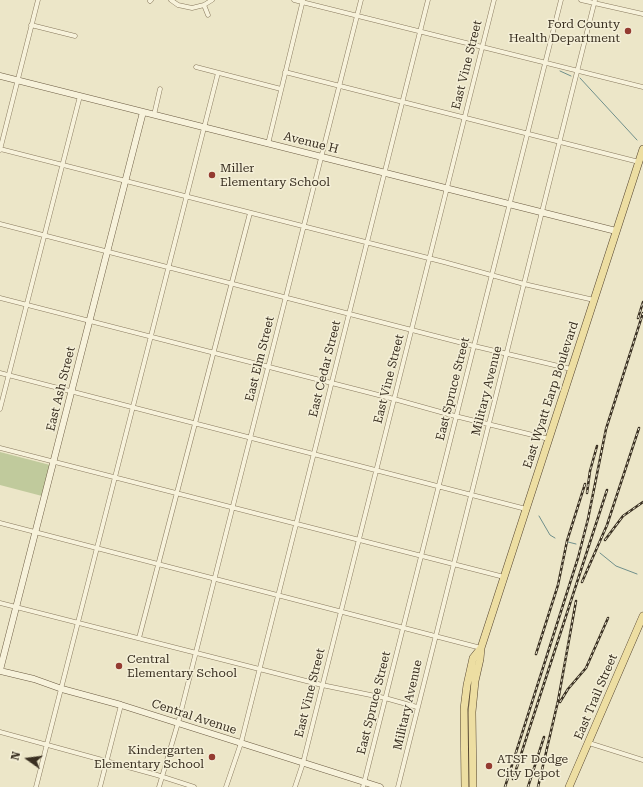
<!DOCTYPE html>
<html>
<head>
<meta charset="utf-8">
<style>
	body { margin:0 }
	#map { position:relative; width:643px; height:787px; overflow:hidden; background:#ece6c8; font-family:"Roboto Serif",serif }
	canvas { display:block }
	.north { position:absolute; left:8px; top:739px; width:40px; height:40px; -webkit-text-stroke:3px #f4efd7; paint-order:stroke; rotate:284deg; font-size:11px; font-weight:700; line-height:16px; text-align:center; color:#392f21 }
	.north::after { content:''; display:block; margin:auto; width:14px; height:18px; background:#392f21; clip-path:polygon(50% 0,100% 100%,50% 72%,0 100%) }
</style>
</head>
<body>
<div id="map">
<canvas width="643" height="787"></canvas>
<div class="north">N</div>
</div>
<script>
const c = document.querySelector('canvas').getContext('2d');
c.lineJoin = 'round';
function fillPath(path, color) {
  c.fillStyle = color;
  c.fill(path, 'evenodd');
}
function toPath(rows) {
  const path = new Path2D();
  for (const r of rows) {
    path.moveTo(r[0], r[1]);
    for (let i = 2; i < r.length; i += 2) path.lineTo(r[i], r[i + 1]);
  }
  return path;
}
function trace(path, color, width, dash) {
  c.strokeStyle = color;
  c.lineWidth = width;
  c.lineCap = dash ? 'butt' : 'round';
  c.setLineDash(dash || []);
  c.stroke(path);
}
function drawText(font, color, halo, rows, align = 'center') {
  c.font = font + ' "Roboto Serif",serif';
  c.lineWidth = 3;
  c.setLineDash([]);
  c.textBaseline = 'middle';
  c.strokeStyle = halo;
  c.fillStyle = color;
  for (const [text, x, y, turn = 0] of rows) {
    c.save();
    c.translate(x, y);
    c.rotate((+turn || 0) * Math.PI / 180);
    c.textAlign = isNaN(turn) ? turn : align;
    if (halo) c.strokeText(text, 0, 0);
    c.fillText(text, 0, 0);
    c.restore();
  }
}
fillPath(toPath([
	[0,452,50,465,42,496,0,485]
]), '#c0ca9c');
trace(toPath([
	[560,71,571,76],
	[580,78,637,140],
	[539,516,550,535,555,538],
	[568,542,576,544],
	[600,553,616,566,637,574]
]), '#6f8f8b', 1);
const street = toPath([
	[171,0,178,5,192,8,204,5,212,0],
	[294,0,643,87],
	[581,0,643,14],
	[150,1,151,0],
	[204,5,208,15],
	[31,25,75,36],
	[196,67,281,89],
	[285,72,639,162],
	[154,115,160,89],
	[268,144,303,0],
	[0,149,444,262,524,284,594,300],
	[0,150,38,0],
	[0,224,474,346,571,369],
	[0,298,394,399,455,416,549,439],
	[0,373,526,509],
	[0,409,80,96],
	[0,448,504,577],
	[0,523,481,648],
	[0,603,322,685,385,698,417,707],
	[139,638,250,213],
	[0,732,157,775,194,787],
	[589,743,643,760],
	[36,787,218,73],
	[100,787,121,705],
	[159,787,178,723,361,0],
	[226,787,241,743,428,0],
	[295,787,303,763,494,0],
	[363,787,561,0],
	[398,787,595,0]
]);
const secondary = toPath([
	[0,76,616,231],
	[0,670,143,112],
	[0,671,34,679,62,689,121,705,380,787]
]);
const primary = toPath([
	[465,787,464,709,467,685,473,658,481,648],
	[473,787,472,712,475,681,480,659,481,648,643,149],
	[569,787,643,616]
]);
trace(street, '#88795e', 5);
trace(secondary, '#6a5a41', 7);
trace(primary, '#564631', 8);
trace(street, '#f7f2db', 4);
trace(secondary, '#f7f2db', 6);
trace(primary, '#eddea2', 7);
const rail = toPath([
	[638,318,643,302],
	[587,493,590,471,597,446],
	[605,540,623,516,643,502],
	[582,582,607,525,639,428],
	[536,654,558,585,567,541,585,484],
	[560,702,568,689,586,668,608,618],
	[513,779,607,490],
	[505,787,578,558,588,519,606,429,643,313],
	[528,787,544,737],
	[538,787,558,701,576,601]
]);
trace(rail, '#392f21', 2.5);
trace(rail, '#f4efd7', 1, [3]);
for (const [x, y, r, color] of [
	[628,31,4,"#943b31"],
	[212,175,4,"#943b31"],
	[119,666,4,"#943b31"],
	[212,757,4,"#943b31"],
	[489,766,4,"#943b31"]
]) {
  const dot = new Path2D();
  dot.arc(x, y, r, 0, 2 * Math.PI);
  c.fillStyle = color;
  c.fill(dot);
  trace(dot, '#f4efd7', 1.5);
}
drawText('12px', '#392f21', '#f4efd7', [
	["Ford County",620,24,"right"],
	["Health Department",620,38,"right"],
	["Miller",220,168],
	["Elementary School",220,182],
	["Central",127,659],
	["Elementary School",127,673],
	["Kindergarten",204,750,"right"],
	["Elementary School",204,764,"right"],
	["ATSF Dodge",497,759],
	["City Depot",497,773]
], 'left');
drawText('12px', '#392f21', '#f4efd7', [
	["East Vine Street",467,65,-76],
	["Avenue H",311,143,14],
	["East Elm Street",260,359,-76],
	["East Cedar Street",325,369,-76],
	["East Vine Street",389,379,-76],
	["East Ash Street",61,389,-76],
	["East Spruce Street",453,389,-76],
	["Military Avenue",487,391,-76],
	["East Wyatt Earp Boulevard",551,395,-72],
	["East Vine Street",310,693,-76],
	["East Trail Street",596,697,-67],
	["East Spruce Street",374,703,-76],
	["Military Avenue",408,705,-77],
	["Central Avenue",194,717,18]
]);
</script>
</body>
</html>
